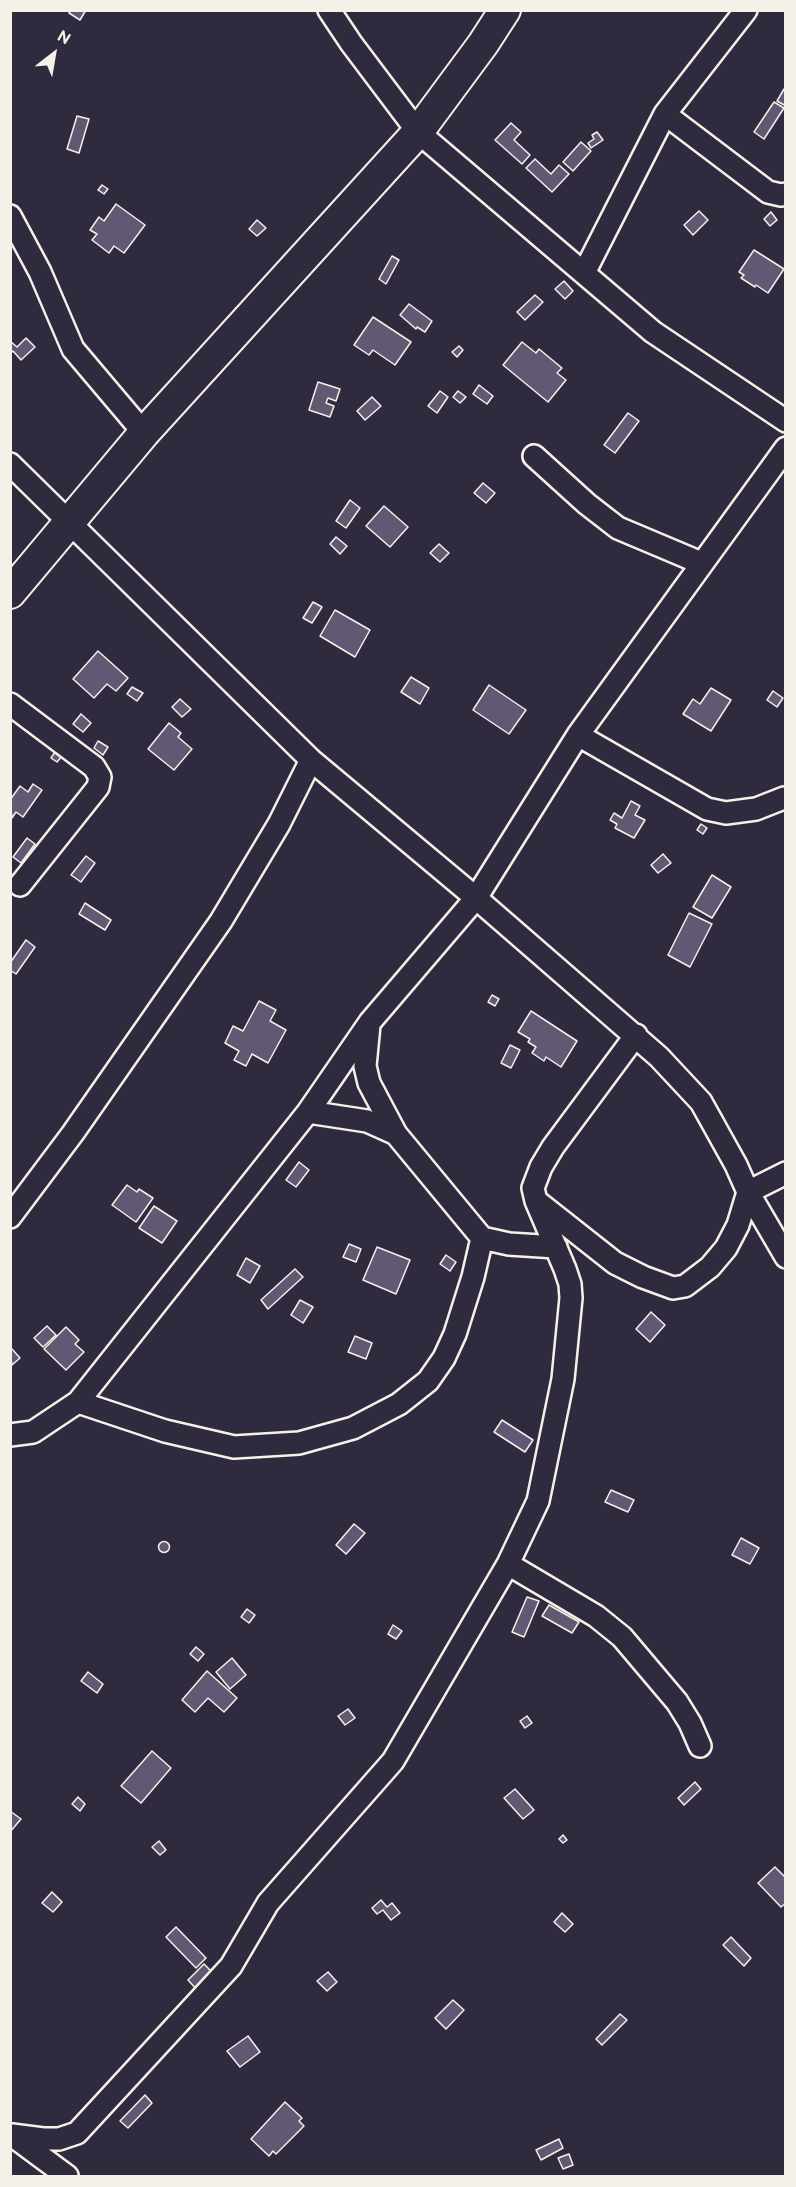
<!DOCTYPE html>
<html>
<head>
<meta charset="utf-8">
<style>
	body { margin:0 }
	#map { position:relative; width:796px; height:2187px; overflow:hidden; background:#2f2a3d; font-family:"Balsamiq Sans",sans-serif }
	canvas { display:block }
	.frame { position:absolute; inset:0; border:12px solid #f4f1e8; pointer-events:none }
	.north { position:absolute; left:24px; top:24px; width:60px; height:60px; -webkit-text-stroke:4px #2f2a3d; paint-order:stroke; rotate:31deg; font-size:16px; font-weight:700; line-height:24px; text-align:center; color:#f4f1e8 }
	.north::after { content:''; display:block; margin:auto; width:21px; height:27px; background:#f4f1e8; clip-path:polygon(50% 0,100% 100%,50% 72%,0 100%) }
</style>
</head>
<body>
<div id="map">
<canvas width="796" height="2187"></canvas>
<div class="frame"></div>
<div class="north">N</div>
</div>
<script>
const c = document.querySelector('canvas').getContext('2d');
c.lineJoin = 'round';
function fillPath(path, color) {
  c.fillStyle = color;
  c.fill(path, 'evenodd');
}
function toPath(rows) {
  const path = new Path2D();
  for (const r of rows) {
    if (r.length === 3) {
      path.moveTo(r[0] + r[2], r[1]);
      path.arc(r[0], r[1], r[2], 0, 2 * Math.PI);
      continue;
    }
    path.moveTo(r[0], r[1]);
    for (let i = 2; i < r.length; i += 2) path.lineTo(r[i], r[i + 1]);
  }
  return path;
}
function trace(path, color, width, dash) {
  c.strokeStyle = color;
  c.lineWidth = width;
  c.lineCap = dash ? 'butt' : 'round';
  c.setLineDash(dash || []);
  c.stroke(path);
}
const building = toPath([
	[71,10,86,10,80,20,69,13,71,10],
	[784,89,786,90,786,106,777,101,784,89],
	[774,102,784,108,764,139,754,132,774,102],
	[77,116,89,119,79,153,67,149,77,116],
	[511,123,521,132,514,140,530,155,522,164,495,140,511,123],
	[597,132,603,140,591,148,588,143,594,139,592,135,597,132],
	[581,142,591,151,573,171,563,162,581,142],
	[535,159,551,174,559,165,569,174,552,192,526,168,535,159],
	[102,185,108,189,104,194,98,190,102,185],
	[116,204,145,225,124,253,114,246,109,253,92,240,97,234,90,230,99,217,104,221,116,204],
	[699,211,708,220,693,235,684,225,699,211],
	[771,212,777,220,770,226,764,219,771,212],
	[257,220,266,228,257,236,249,229,257,220],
	[754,250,784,269,768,293,756,285,755,287,741,278,744,275,739,272,754,250],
	[392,256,399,260,386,284,379,279,392,256],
	[564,281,573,291,565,299,555,289,564,281],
	[535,295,543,302,525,320,517,312,535,295],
	[409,304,432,321,425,332,417,327,416,329,400,315,409,304],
	[373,317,411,342,395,365,373,350,369,355,354,345,373,317],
	[26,338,35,347,21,360,13,351,10,354,10,341,17,347,26,338],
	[522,342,536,353,539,349,562,368,557,373,566,380,548,402,503,365,522,342],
	[459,346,463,350,457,357,452,352,459,346],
	[318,382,340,389,336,401,328,398,326,403,334,406,330,417,309,410,318,382],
	[479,385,493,396,487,404,473,394,479,385],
	[440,391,448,397,437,413,428,406,440,391],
	[458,391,466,397,460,403,453,397,458,391],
	[372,397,381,406,365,420,357,411,372,397],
	[628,413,639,421,615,453,604,445,628,413],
	[483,483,495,493,486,503,474,493,483,483],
	[350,500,360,508,346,528,336,521,350,500],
	[384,506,408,527,390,547,366,526,384,506],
	[336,537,347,546,340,554,330,544,336,537],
	[439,544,449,553,440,562,430,553,439,544],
	[313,602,322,607,312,623,303,618,313,602],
	[335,610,370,630,355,657,320,636,335,610],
	[98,651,128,678,116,691,107,684,94,698,73,679,98,651],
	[411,677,429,688,420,704,401,692,411,677],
	[489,685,526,710,509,734,473,710,489,685],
	[132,687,143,693,137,701,127,694,132,687],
	[711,688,731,700,711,731,683,714,693,699,700,704,711,688],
	[773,691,783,698,777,707,767,700,773,691],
	[180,699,191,709,182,717,172,707,180,699],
	[81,714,91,723,83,732,73,724,81,714],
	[169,723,181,733,178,737,192,749,174,770,148,749,169,723],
	[98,741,108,747,103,755,94,748,98,741],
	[55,752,62,756,57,762,51,758,55,752],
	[33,784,42,790,23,817,16,812,12,818,10,800,20,786,28,792,33,784],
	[631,801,640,806,635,815,645,820,634,838,615,828,617,824,610,820,614,813,622,818,631,801],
	[701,824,707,828,703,834,697,830,701,824],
	[27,838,35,844,21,863,13,857,27,838],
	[663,854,671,863,658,873,651,865,663,854],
	[86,856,95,863,81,882,71,875,86,856],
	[712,875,731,887,712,918,693,907,712,875],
	[85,903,111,920,105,930,79,914,85,903],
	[689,913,712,924,690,967,668,955,689,913],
	[26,940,35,947,16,974,10,970,10,963,26,940],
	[492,995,499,999,495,1006,488,1002,492,995],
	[259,1001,276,1010,270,1021,286,1030,268,1063,252,1054,246,1066,234,1060,239,1051,225,1043,233,1026,243,1031,259,1001],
	[531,1011,577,1041,561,1067,546,1057,544,1061,532,1053,536,1047,528,1042,530,1039,518,1032,531,1011],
	[510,1045,520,1050,511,1068,501,1063,510,1045],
	[299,1162,309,1170,296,1187,286,1180,299,1162],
	[127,1185,137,1192,139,1189,153,1198,136,1222,112,1205,127,1185],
	[154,1206,177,1221,162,1243,139,1228,154,1206],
	[349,1244,361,1249,356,1262,343,1257,349,1244],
	[377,1247,410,1260,396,1294,363,1280,377,1247],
	[446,1255,456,1262,450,1271,440,1264,446,1255],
	[246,1258,260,1266,250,1283,237,1275,246,1258],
	[295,1269,303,1277,268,1309,261,1300,295,1269],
	[300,1300,313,1307,303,1323,291,1315,300,1300],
	[651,1312,665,1325,650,1342,636,1329,651,1312],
	[47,1326,56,1335,43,1347,34,1338,47,1326],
	[66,1327,79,1340,75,1344,84,1352,66,1370,44,1349,66,1327],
	[355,1336,372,1343,366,1359,348,1352,355,1336],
	[12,1349,20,1358,12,1365,10,1350,12,1349],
	[502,1420,533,1440,525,1452,494,1432,502,1420],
	[611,1490,634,1500,628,1512,605,1502,611,1490],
	[354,1524,365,1533,346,1554,336,1545,354,1524],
	[741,1538,759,1548,750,1564,732,1555,741,1538],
	[164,1547,5.5],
	[527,1597,539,1601,524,1637,512,1632,527,1597],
	[549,1605,579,1622,572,1633,542,1616,549,1605],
	[247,1609,255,1615,249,1623,241,1617,247,1609],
	[393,1625,402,1631,396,1639,388,1634,393,1625],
	[196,1647,204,1654,198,1661,190,1654,196,1647],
	[232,1658,246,1675,230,1689,216,1672,232,1658],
	[207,1671,237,1698,224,1712,208,1698,195,1712,182,1700,207,1671],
	[88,1672,103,1684,97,1693,81,1681,88,1672],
	[348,1709,355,1718,345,1725,338,1716,348,1709],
	[527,1716,532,1723,525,1728,520,1721,527,1716],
	[152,1751,171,1768,141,1803,121,1786,152,1751],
	[695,1782,701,1789,684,1805,678,1798,695,1782],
	[515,1789,534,1810,523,1819,504,1798,515,1789],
	[78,1797,85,1804,80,1811,72,1804,78,1797],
	[10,1811,21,1819,10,1832,10,1811],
	[563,1835,567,1840,563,1843,559,1839,563,1835],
	[159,1841,166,1850,160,1855,152,1847,159,1841],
	[775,1867,786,1878,786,1903,781,1907,758,1883,775,1867],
	[52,1892,62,1902,53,1912,42,1903,52,1892],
	[381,1900,387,1907,392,1903,400,1913,391,1920,383,1910,377,1914,372,1908,381,1900],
	[562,1913,573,1924,565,1932,554,1922,562,1913],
	[176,1927,206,1958,196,1968,166,1937,176,1927],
	[731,1937,751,1958,744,1966,723,1945,731,1937],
	[204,1964,215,1975,198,1991,188,1980,204,1964],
	[328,1972,337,1982,327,1991,317,1981,328,1972],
	[453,2000,464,2010,446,2029,435,2018,453,2000],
	[620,2014,627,2020,602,2045,596,2039,620,2014],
	[248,2036,260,2052,240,2067,227,2051,248,2036],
	[145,2095,152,2103,128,2128,120,2121,145,2095],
	[285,2102,302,2118,299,2121,304,2126,276,2154,273,2151,269,2156,251,2139,285,2102],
	[559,2139,563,2148,541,2160,536,2150,559,2139],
	[569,2154,573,2165,563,2169,558,2158,569,2154]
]);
fillPath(building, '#625874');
trace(building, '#f4f1e8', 1.5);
const street = toPath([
	[329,10,351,43,418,132,653,332,786,421],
	[665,114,768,192,781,195,786,194],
	[10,216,40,272,73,349,144,433],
	[584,273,665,114,746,10],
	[534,456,587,504,618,528,701,563],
	[10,464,311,760,476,898,659,1057,701,1102,736,1165,748,1192,738,1225,726,1248,710,1267,685,1286,673,1288,643,1277,615,1263,539,1203],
	[10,704,94,767,100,777,98,787,20,885],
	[578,735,707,809,726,813,756,809,784,798],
	[369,1025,365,1066,369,1083,396,1134],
	[308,1112,367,1121,396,1134,482,1238,509,1244,556,1247],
	[786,1173,748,1192,786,1257],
	[10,1217,73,1133,221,921,279,824,311,760],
	[78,1402,165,1431,234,1447,299,1443,353,1428,399,1404,428,1381,444,1358,455,1334,473,1277,482,1238],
	[10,1435,33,1432,78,1402,308,1112,370,1022,476,898,578,735,786,448],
	[508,1564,596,1616,622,1637,677,1702,690,1723,700,1746],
	[12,2135,43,2139,59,2139,77,2133,231,1966,268,1903,393,1761,508,1564,538,1501,563,1379,571,1298,570,1284,565,1269,536,1201,533,1188,541,1167,553,1147,636,1035],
	[13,2136,67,2176]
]);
const secondary = toPath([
	[10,593,144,433,418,132,483,44,505,10]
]);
trace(street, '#f4f1e8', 26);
trace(secondary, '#f4f1e8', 34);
trace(street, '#2f2a3d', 21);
trace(secondary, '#2f2a3d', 30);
</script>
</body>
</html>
